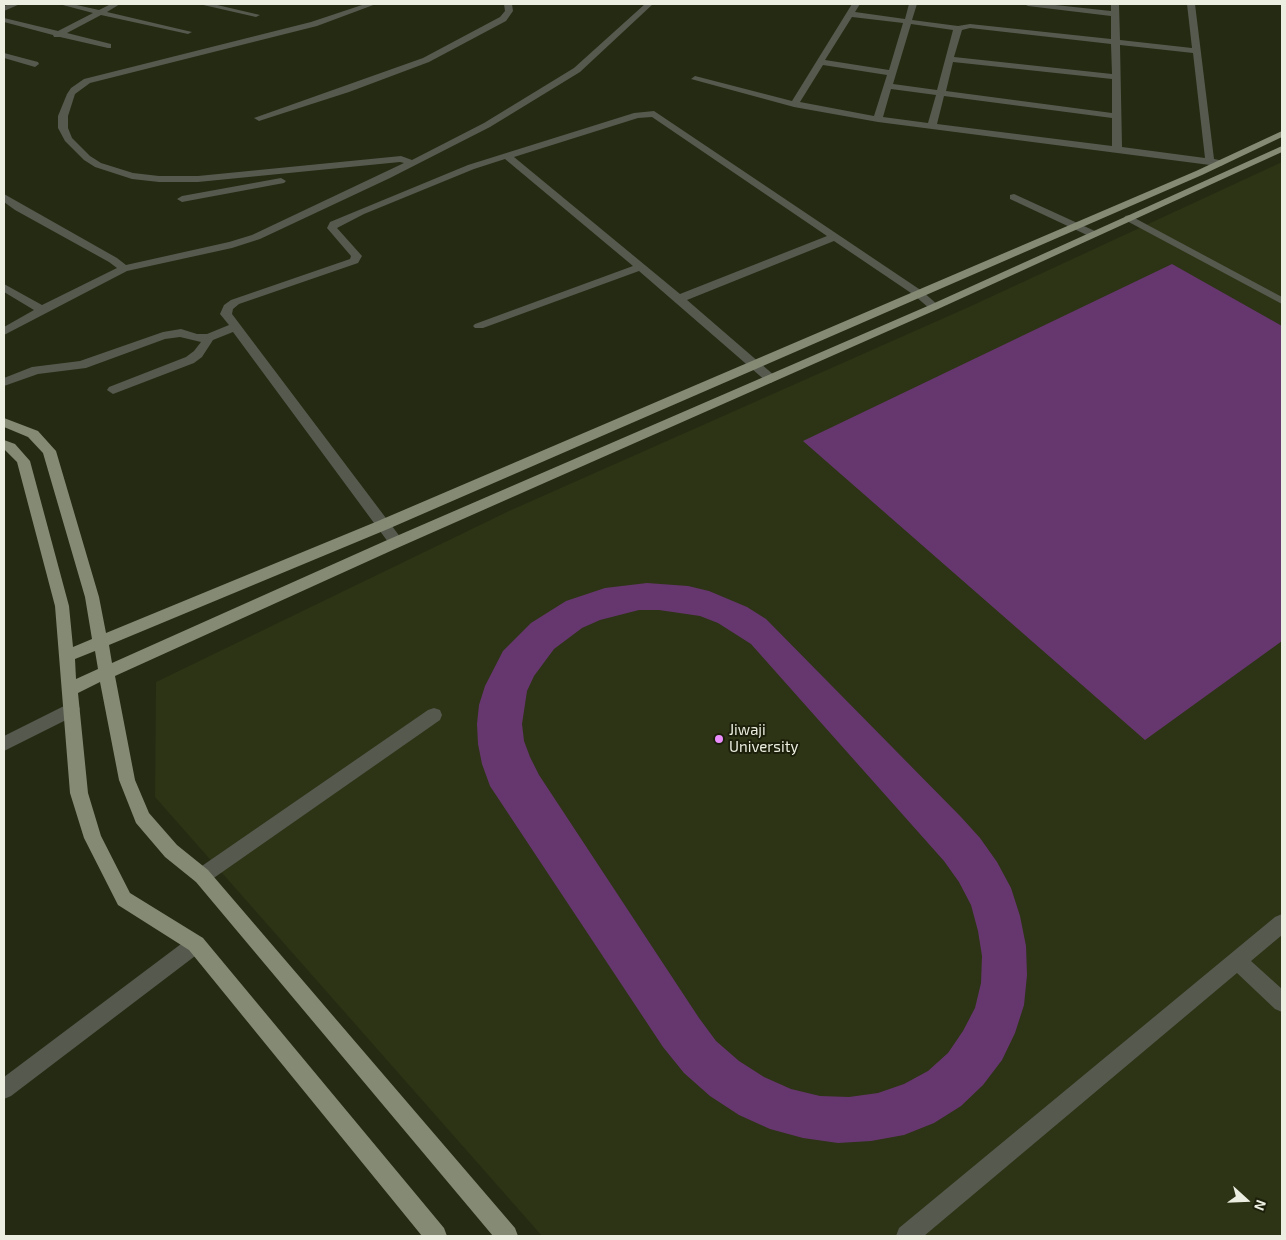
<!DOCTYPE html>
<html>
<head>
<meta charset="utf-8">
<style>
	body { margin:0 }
	#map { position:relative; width:1286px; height:1240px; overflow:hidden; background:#252a13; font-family:"Exo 2",sans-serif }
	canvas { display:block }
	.frame { position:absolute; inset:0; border:5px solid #ebeee0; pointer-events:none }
	.north { position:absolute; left:1221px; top:1175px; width:50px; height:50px; -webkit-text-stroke:4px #1c200a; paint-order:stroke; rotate:110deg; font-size:14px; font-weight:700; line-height:20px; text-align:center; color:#ebeee0 }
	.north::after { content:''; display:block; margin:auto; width:18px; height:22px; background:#ebeee0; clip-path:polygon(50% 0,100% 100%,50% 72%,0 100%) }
</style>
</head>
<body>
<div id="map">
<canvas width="1286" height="1240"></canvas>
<div class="frame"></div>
<div class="north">N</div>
</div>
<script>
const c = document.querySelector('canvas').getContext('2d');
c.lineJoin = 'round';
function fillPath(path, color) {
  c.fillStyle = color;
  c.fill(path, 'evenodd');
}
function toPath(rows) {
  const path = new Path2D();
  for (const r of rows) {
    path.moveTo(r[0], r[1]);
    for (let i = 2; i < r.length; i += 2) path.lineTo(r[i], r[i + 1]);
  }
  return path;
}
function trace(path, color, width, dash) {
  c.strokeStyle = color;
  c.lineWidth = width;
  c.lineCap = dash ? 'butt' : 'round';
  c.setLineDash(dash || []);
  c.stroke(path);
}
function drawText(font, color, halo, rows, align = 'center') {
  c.font = font + ' "Exo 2",sans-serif';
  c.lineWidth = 4;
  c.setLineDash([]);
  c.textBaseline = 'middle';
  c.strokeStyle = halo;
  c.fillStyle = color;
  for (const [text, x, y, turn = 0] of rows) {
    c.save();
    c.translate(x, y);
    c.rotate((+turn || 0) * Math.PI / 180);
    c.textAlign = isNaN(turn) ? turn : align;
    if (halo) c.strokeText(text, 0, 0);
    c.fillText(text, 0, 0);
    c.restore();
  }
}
fillPath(toPath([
	[1282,162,1282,1236,542,1236,155,797,156,682,509,511,971,306]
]), '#2d3315');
fillPath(toPath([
	[1172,264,1282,326,1282,641,1145,740,803,441],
	[647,583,688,586,709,591,747,607,766,619,961,817,980,838,997,862,1011,888,1020,916,1026,946,1027,975,1024,1005,1015,1033,1002,1060,983,1085,961,1106,934,1123,904,1135,871,1141,838,1143,803,1138,770,1129,739,1115,710,1096,684,1073,663,1047,490,786,482,764,478,744,477,724,479,705,485,686,503,651,531,623,566,601,605,588],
	[639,610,659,610,700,616,718,623,751,644,944,861,959,882,971,905,978,931,982,956,981,983,975,1008,963,1031,948,1053,928,1071,904,1084,878,1093,849,1097,820,1096,791,1089,764,1077,739,1061,716,1041,699,1018,539,775,530,757,524,741,522,724,527,691,534,676,554,649,582,628,600,620]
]), '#66376f');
fillPath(toPath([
	[10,4,20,4,4,11,4,6,10,4],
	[59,4,72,4,99,10,111,4,120,4,107,12,192,32,188,34,101,15,67,33,111,44,111,48,108,48,60,37,54,37,53,35,4,22,4,18,58,31,93,13,59,4],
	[199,4,213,4,260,15,256,17,199,4],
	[365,4,376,4,317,26,90,83,75,94,68,116,68,128,72,138,90,156,101,163,133,173,159,176,198,176,401,156,412,160,484,123,574,68,645,4,653,4,580,72,490,127,390,178,260,239,232,248,127,271,4,335,4,327,34,310,4,292,4,284,42,305,117,268,109,262,15,210,4,202,4,194,117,258,126,265,229,242,252,235,404,163,400,162,198,182,159,182,132,179,95,167,84,160,65,141,58,128,58,116,67,94,71,88,84,79,311,22,365,4],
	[504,4,512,4,513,11,506,21,429,62,349,92,262,120,259,121,254,118,423,58,500,17,505,11,504,4],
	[852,4,860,4,855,12,905,19,909,4,917,4,912,20,958,26,970,24,1111,39,1111,16,1028,6,1024,4,1046,4,1111,11,1111,4,1119,4,1120,40,1192,48,1187,4,1195,4,1214,159,1224,161,1226,163,1221,166,1210,165,878,122,794,107,691,79,695,76,792,101,852,4],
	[852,17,903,23,889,70,825,60,852,17],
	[911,24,953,30,937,90,893,84,911,24],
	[970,28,1111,44,1112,74,954,57,962,30,970,28],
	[1120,45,1193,53,1205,158,1122,147,1120,45],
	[953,62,1112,79,1112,113,946,91,953,62],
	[823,65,887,75,874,116,800,102,823,65],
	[891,89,936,95,928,123,883,117,891,89],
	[944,96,1112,118,1112,146,937,124,944,96],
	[4,53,38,62,39,64,35,67,4,58,4,53],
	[654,111,922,291,938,305,940,307,938,309,930,309,914,295,834,241,687,300,775,376,777,379,771,383,767,382,639,271,483,328,475,328,473,326,475,324,633,266,505,159,474,169,364,214,337,228,362,256,358,263,239,304,233,309,232,314,401,538,403,542,401,546,396,547,391,546,233,332,213,340,202,357,194,363,113,394,107,390,109,387,186,357,194,351,201,342,180,337,165,339,86,368,38,374,4,386,4,378,32,367,80,361,163,332,181,329,197,334,207,334,229,325,220,314,224,305,231,300,350,259,351,256,327,228,330,222,468,165,634,113,654,111],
	[652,117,827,236,680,294,514,157,638,118,652,117],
	[281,178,286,181,284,183,182,202,177,199,182,196,281,178],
	[1014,194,1097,232,1098,234,1093,237,1089,236,1010,199,1010,195,1014,194],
	[1129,215,1282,297,1282,304,1125,220,1124,218,1125,216,1129,215],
	[72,702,78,704,80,709,78,714,4,751,4,736,72,702],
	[434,708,440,710,442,715,440,720,208,882,202,884,196,882,193,876,196,870,428,710,434,708],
	[1282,914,1282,935,1251,961,1282,989,1282,1012,1275,1009,1237,973,924,1236,896,1236,899,1228,1275,917,1282,914],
	[196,935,203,938,205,944,203,950,11,1096,4,1099,4,1077,189,938,196,935]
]), '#56594e');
fillPath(toPath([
	[1282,131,1282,137,1202,175,388,529,109,645,112,663,385,541,930,305,1282,146,1282,152,938,309,395,549,115,676,135,780,149,813,177,845,208,870,515,1228,518,1236,493,1236,196,882,165,857,136,823,119,780,100,682,78,693,88,793,101,836,130,893,203,938,444,1228,447,1236,422,1236,189,950,118,905,84,838,70,793,55,606,17,462,4,449,4,440,15,444,30,461,69,606,73,647,92,639,85,597,43,453,28,437,4,427,4,418,38,431,56,451,99,597,106,633,378,521,1196,171,1282,131],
	[95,651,98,669,76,679,75,659,95,651]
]), '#848a74');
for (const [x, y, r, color] of [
	[719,739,5,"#eb8dfc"]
]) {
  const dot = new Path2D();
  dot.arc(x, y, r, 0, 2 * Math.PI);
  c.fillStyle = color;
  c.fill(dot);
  trace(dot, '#1c200a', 2);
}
drawText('15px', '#ebeee0', '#1c200a', [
	["Jiwaji",729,730],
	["University",729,747]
], 'left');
</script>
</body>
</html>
